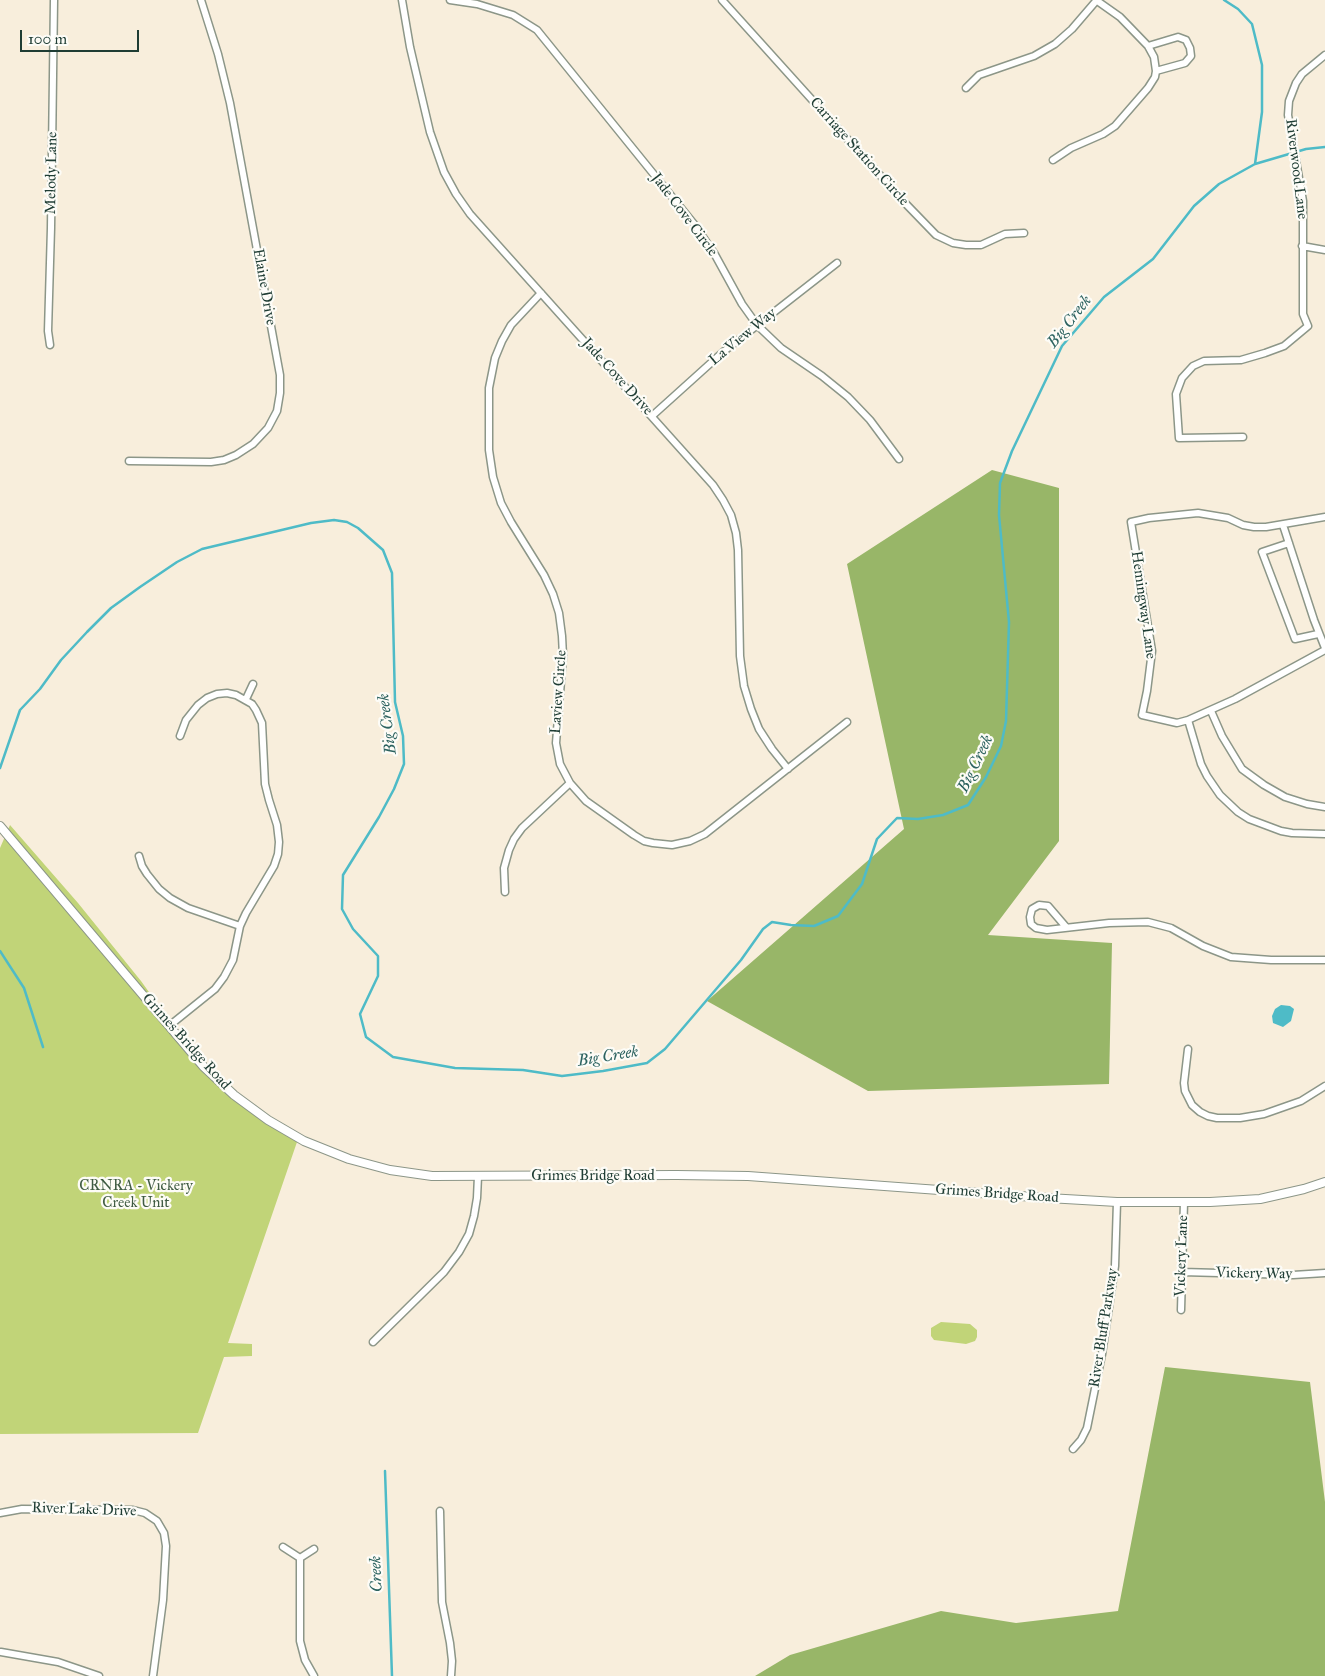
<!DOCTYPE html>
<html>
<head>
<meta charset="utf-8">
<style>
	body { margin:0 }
	#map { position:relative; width:1325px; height:1676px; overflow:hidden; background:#f8eedc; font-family:"IM FELL Great Primer",serif }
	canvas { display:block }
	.scale { position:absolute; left:20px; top:30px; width:119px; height:22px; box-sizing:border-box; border:2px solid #1f3d34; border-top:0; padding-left:6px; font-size:15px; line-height:18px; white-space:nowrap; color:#1f3d34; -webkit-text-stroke:4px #fdfcf7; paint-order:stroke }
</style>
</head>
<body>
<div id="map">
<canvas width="1325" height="1676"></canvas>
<div class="scale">100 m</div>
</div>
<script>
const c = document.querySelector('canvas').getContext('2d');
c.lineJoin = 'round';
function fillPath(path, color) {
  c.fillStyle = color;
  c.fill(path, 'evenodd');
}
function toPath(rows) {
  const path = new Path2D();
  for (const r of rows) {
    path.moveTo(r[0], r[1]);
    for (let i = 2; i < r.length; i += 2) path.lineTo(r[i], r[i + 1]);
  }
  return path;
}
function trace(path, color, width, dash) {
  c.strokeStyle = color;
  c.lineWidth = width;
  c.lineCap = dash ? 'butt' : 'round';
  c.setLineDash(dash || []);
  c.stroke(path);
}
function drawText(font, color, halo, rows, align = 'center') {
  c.font = font + ' "IM FELL Great Primer",serif';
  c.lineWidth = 4.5;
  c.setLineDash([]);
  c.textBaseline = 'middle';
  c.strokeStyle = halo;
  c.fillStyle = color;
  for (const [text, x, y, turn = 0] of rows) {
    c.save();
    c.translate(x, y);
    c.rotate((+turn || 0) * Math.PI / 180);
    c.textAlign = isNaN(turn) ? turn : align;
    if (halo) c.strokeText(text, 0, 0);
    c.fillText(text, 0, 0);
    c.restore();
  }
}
fillPath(toPath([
	[10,825,78,903,141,981,182,1038,229,1095,297,1142,228,1343,252,1344,252,1356,224,1357,198,1433,0,1434,0,848],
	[941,1322,970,1324,977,1330,977,1337,975,1341,966,1344,934,1340,931,1336,931,1328]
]), '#c1d478');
fillPath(toPath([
	[992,470,1059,488,1059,841,988,935,1112,943,1109,1084,868,1091,707,1001,904,829,847,564],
	[1165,1367,1310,1382,1325,1502,1325,1676,755,1676,790,1655,941,1611,1016,1623,1118,1611]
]), '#98b668');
fillPath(toPath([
	[1281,1005,1290,1006,1294,1009,1291,1021,1283,1027,1273,1023,1272,1016,1275,1009]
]), '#4ebbc7');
trace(toPath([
	[1224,0,1238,9,1252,24,1262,65,1262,112,1255,164],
	[0,768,20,710,40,689,61,660,87,632,111,608,140,587,177,562,202,549,311,523,334,520,347,522,358,528,383,550,392,573,395,702,403,736,404,764,394,789,379,817,343,875,342,909,353,929,378,956,378,976,360,1014,366,1037,393,1057,455,1068,523,1070,562,1076,603,1071,647,1063,665,1049,741,960,763,929,772,922,791,925,814,926,838,916,862,884,877,839,897,818,918,819,943,815,968,805,986,777,1001,746,1006,721,1009,622,999,515,1000,483,1012,451,1062,346,1104,297,1153,259,1194,206,1219,184,1255,164,1306,149,1325,147],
	[0,951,24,988,43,1047],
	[385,1471,392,1676]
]), '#4ebbc7', 2.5);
const minor = toPath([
	[402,0,410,47,430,132,444,172,456,194,470,214,713,485,723,500,731,515,736,533,738,550,740,656,744,686,751,709,759,729,772,749,788,769],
	[450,0,477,4,513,15,537,30,694,224,714,253,742,304,757,325,781,348,822,376,848,397,870,420,899,459],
	[722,0,906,204,936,235,953,243,966,245,981,245,1005,234,1024,233],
	[1148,46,1178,37,1186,40,1190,48,1191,56,1185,63,1156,71],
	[966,88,979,75,1034,56,1055,44,1072,29,1096,1],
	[1053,160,1071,148,1103,134,1115,126,1148,88,1155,77,1156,71,1154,57,1148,46,1120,17,1096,0],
	[1302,246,1325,250],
	[541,293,511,325,502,341,495,358,489,388,489,450,493,477,501,503,511,522,544,575,553,594,559,613,562,636,563,656,556,743,560,764,570,783,586,801,634,835,644,841,653,843,672,845,690,841,705,834,847,722],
	[50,345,48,331,51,228,54,0],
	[652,416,723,352,837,263],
	[1243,437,1179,438,1176,394,1182,378,1193,366,1204,361,1241,360,1265,353,1284,346,1308,326,1303,314,1303,201,1288,115,1289,101,1296,83,1302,74,1325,55],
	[129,461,211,462,224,460,236,455,253,444,268,428,277,411,280,393,280,375,230,103,218,54,201,0],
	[1325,517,1266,527,1254,527,1243,525,1228,518,1198,513,1149,518,1131,522,1152,651,1147,691,1142,715,1177,723,1188,720,1235,699,1325,650],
	[1283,525,1314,620,1325,648],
	[1289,543,1262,552,1295,639,1318,634],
	[246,699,253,684],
	[1211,711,1222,736,1242,769,1264,785,1285,797,1307,804,1325,807],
	[1188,720,1201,764,1207,776,1220,795,1238,812,1249,819,1281,831,1292,833,1325,834],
	[139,856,142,866,147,874,159,889,170,898,188,908,240,926],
	[505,892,504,868,509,850,514,839,522,828,570,783],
	[1066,927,1048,906,1039,905,1032,909,1030,917,1031,924,1036,928,1047,930,1109,923,1148,922,1171,928,1203,946,1231,957,1271,960,1325,960],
	[169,1026,215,989,224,977,233,960,240,926,246,913,274,866,278,854,279,842,277,825,269,800,265,784,262,723,256,710,252,704,236,695,227,693,217,694,207,698,198,705,186,720,180,736],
	[1188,1049,1184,1083,1185,1091,1192,1105,1200,1112,1208,1116,1217,1118,1240,1118,1264,1114,1301,1101,1325,1086],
	[1182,1272,1293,1275,1325,1273],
	[1181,1310,1184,1202],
	[373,1342,444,1272,459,1252,469,1234,474,1216,477,1198,478,1176],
	[1073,1449,1081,1440,1087,1428,1102,1354,1115,1266,1117,1202],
	[440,1511,442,1602,450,1643,452,1661,451,1676],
	[0,1513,22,1509,133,1510,145,1513,157,1521,164,1533,166,1546,163,1600,153,1676],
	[283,1547,300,1558,314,1549],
	[300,1558,300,1641,305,1660,314,1676],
	[1,1652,58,1662,99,1676]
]);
const tertiary = toPath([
	[0,826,203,1066,234,1095,268,1120,304,1141,349,1159,390,1170,432,1176,677,1175,748,1176,1048,1198,1117,1202,1210,1202,1260,1199,1304,1189,1325,1182]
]);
trace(minor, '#8c9688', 9);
trace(tertiary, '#8c9688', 10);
trace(minor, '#fff', 6);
trace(tertiary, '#fff', 8);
drawText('15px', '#1f3d34', '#fdfcf7', [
	["Carriage Station Circle",859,152,48],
	["Riverwood Lane",1296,169,83],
	["Melody Lane",52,173,-89],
	["Jade Cove Circle",684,215,53],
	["Elaine Drive",264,287,80],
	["La View Way",743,337,-39],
	["Jade Cove Drive",617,377,48],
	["Hemingway Lane",1143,605,82],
	["Laview Circle",559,692,-86],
	["Grimes Bridge Road",186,1042,48],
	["Grimes Bridge Road",593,1176],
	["Grimes Bridge Road",997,1194,4],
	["Vickery Lane",1182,1256,-88],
	["Vickery Way",1254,1274,1],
	["River Bluff Parkway",1104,1328,-81],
	["River Lake Drive",84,1510,2]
]);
drawText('15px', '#3f5b42', '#fdfcf7', [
	["CRNRA - Vickery",136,1186],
	["Creek Unit",136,1203]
]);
drawText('italic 16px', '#2d6360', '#fdfcf7', [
	["Big Creek",1070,322,-52],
	["Big Creek",388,724,-97],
	["Big Creek",976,764,-64],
	["Big Creek",608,1057,-9],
	["Creek",377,1574,-92]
]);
</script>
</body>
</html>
